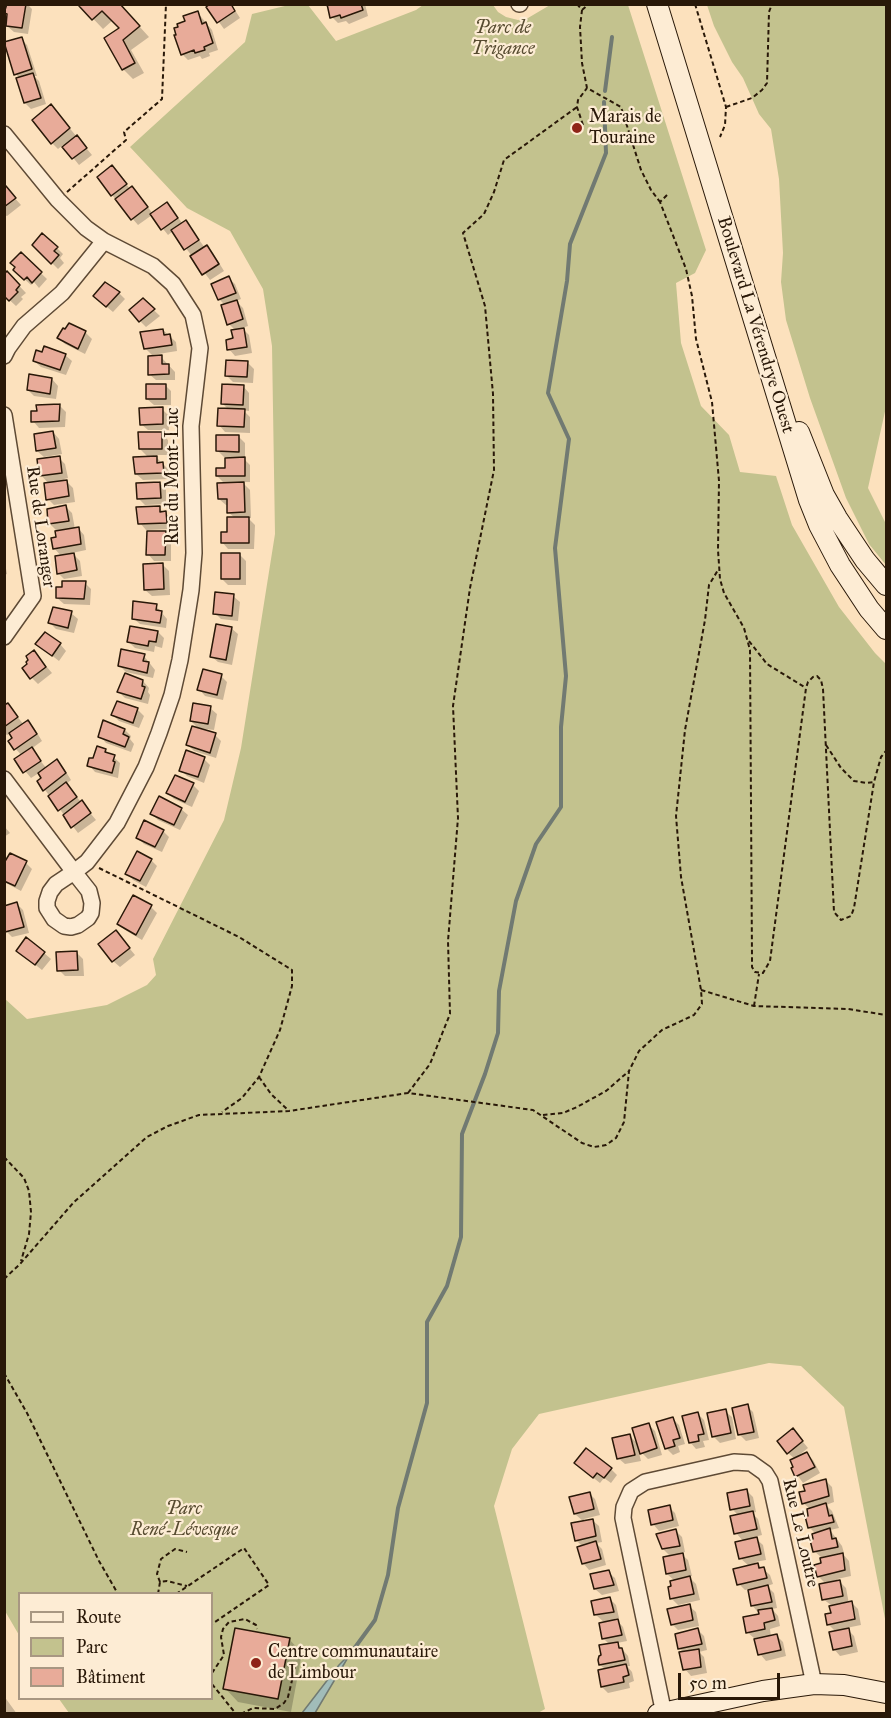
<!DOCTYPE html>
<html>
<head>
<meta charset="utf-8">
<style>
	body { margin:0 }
	#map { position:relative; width:891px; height:1718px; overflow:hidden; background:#fce1bd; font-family:"IM FELL Great Primer",serif }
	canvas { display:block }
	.frame { position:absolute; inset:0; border:6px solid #291808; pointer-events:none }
	.legend { position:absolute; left:18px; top:1592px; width:195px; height:108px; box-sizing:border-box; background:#fdecd4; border:2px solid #a89782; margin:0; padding:8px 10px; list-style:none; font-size:18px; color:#291808 }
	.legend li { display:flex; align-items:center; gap:12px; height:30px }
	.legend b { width:30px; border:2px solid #a89782 }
	.scale { position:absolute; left:678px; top:1673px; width:102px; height:27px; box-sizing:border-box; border:3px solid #291808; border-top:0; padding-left:8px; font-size:18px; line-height:21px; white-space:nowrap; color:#291808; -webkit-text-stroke:4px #fdecd4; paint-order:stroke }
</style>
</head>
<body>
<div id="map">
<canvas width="891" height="1718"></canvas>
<div class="frame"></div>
<ul class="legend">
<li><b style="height:8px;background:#fdecd4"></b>Route</li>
<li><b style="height:16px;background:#c3c28e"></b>Parc</li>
<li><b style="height:16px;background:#e8ab99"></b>Bâtiment</li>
</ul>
<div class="scale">50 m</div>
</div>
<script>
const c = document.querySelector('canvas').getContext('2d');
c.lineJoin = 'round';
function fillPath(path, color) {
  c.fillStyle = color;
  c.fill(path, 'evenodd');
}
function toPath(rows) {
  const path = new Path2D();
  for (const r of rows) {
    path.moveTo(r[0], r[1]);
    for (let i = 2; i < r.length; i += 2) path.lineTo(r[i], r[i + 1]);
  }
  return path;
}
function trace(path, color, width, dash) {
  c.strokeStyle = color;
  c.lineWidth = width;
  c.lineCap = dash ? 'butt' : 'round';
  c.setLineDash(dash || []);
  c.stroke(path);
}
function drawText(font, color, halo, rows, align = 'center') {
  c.font = font + ' "IM FELL Great Primer",serif';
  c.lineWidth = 4.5;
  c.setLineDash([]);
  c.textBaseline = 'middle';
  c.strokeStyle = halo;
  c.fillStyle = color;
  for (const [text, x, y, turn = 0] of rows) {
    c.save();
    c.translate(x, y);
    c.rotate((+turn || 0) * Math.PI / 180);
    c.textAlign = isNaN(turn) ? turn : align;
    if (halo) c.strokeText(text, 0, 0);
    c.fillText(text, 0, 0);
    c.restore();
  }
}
fillPath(toPath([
	[289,5,308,5,336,41,416,10,423,5,493,5,498,12,506,17,518,20,528,18,550,5,628,5,706,250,695,273,676,283,681,343,701,406,729,435,740,472,776,476,792,525,839,607,875,653,886,664,886,1624,844,1407,801,1366,769,1363,539,1414,512,1449,494,1506,545,1709,538,1713,69,1713,59,1699,212,1698,212,1594,20,1594,19,1635,5,1611,4,998,27,1019,107,1005,147,985,156,975,153,959,224,820,241,748,275,534,272,346,263,289,230,231,187,208,130,147,245,42,252,14],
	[707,5,886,5,886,407,868,488,886,524,886,565,869,544,846,498,810,398,786,320,781,282,783,253,779,179,771,129,759,114,743,78,732,62,714,26]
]), '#c3c28e');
const water = toPath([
	[350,1654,315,1713,302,1713,339,1665,350,1654]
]);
fillPath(water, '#a1bcb9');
trace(water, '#717a72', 1.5);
fillPath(toPath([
	[8,4,27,4,32,9,28,34,14,32,7,26],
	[119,4,149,37,131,50,144,73,133,79,123,69,121,29,113,20,103,29,81,6],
	[213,4,231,4,240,18,224,29,208,7],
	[322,4,365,4,368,16,349,24,346,21,338,23,332,17,329,8],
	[197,12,212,30,218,50,209,53,210,56,202,59,200,56,188,60,182,54,187,22],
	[21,39,27,45,37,76,34,76,39,81,46,104,31,109,25,103,20,79,16,74],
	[57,113,92,155,79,165,63,145,58,149,52,143],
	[118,173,130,189,138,194,153,214,167,204,183,224,186,222,205,248,207,247,213,253,224,271,210,280,173,231,168,235,152,215,138,225,112,195],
	[4,190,12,195,21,205,7,216,4,215],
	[34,245,57,248,63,254,60,258,64,263,58,269],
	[21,254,47,279,39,288,34,282,31,285,21,276],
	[7,273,26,293,21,297,23,299,16,306,4,295],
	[228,278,235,284,241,299,236,301,243,308,248,326,242,328,249,335,252,353,235,356,229,349,235,340,236,331,229,324,225,305,219,299],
	[119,293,125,299,113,312,101,302],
	[143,300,160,316,146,327,140,321],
	[69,325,85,332,92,339,85,354,65,344,59,338],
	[163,330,176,342,177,351,152,355,145,348],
	[65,355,72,361,66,375,41,367,34,361],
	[161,357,175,372,175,380,156,380,149,374],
	[248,363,254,369,253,383,233,382,226,375],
	[52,379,58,386,56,399,34,396,28,390],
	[165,385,171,391,171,405,154,405,147,399],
	[243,386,249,393,249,411,243,410,250,417,250,433,225,432,219,425,229,410,222,403],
	[59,405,66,412,65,427,39,428,33,421],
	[162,409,168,415,169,430,148,430,141,424],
	[53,432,59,439,62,454,44,457,37,451],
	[161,434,168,440,168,455,154,455,169,470,169,479,143,480,136,474,149,458,140,449],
	[239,437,245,443,245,458,243,458,250,465,250,482,242,482,250,490,251,518,248,518,255,525,254,549,228,549,222,542,229,534,235,518,228,512,228,505,226,505,219,499,225,484,217,476,226,469,227,457,224,457,218,451],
	[59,458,65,464,68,478,64,479,73,488,75,502,54,505,48,499,49,484,41,475],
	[160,483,166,490,166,504,145,505,138,498],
	[66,507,72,513,75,529,78,528,84,535,86,550,72,553,80,561,82,576,64,579,58,573,62,557,54,548,58,538,57,531,50,524,48,510],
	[159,508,172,519,172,529,146,530,140,523],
	[165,533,171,539,171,561,154,561,148,554],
	[240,555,246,561,246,585,228,585,222,579],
	[4,558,7,574,4,575],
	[163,565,169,571,170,595,152,596,145,590],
	[85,583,91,589,90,605,64,604,57,598,63,589],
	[233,596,240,602,238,621,221,619,215,613],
	[156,606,167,619,166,628,140,624,133,618],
	[71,613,78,619,74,633,56,629,50,623],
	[231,628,238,634,232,665,218,662,211,656],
	[158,632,164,638,162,648,155,646,154,652,135,648,129,642],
	[37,644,60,644,66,651,59,661],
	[34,652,52,673,38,684,32,678],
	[144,656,155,670,153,678,126,672,120,666],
	[221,676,227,682,223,700,205,696,199,689],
	[143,681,149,688,148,692,150,695,148,704,125,698,119,692],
	[117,702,138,710,144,716,139,728,119,721,113,715],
	[8,705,24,725,28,722,34,728,42,741,31,749,47,769,57,761,63,767,71,780,66,784,96,820,78,833,45,790,43,778,39,773,31,778,16,760,22,756,10,742,14,738,11,733,7,735,4,733,4,706],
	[210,708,217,714,214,730,198,728,191,721],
	[104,722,125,730,131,736,130,739,134,744,131,752,106,743,100,736],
	[215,735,221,741,216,758,194,751,188,745],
	[105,750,120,763,118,778,95,772,89,765],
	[204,759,210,765,204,783,187,776,181,770],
	[193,785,199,791,192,807,174,799,168,793],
	[181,809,188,815,180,830,158,820,152,814],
	[4,826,10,833,4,837],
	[163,831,169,837,162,852,144,844,137,837],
	[151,860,157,866,146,887,133,880,127,873],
	[26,863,32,869,21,891,4,882,4,867],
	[17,904,23,910,29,933,12,937,4,929,4,907],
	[151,907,157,913,142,940,125,930,119,924],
	[116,932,135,955,120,967,113,961],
	[18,951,44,953,51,959,42,970],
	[77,953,83,959,84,976,65,976,59,970],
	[747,1406,753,1412,759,1438,746,1441,740,1435,734,1409],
	[725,1411,732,1417,736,1439,720,1443,713,1436],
	[698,1414,704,1420,709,1440,703,1441,705,1447,696,1449,690,1442],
	[673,1419,679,1425,685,1444,678,1446,680,1452,673,1455,666,1448],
	[648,1424,655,1431,662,1455,648,1459,638,1449,641,1461,625,1464,618,1458,630,1436,639,1445],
	[799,1437,808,1448,798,1456,799,1457,806,1453,813,1460,820,1473,803,1483,793,1469,795,1459,788,1453],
	[582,1469,611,1469,617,1475,611,1483,604,1478,600,1483],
	[826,1481,832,1487,834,1502,826,1505,832,1511,839,1528,830,1530,842,1546,844,1553,842,1553,849,1561,851,1576,837,1579,846,1588,849,1604,852,1603,858,1609,861,1625,846,1628,854,1636,858,1652,840,1656,834,1649,836,1632,828,1624,832,1614,831,1605,823,1599,826,1584,818,1576,823,1565,821,1557,814,1551,816,1534,809,1527,809,1508,803,1503],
	[747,1491,753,1497,756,1512,752,1513,758,1519,762,1535,754,1537,763,1545,766,1560,755,1562,770,1575,773,1584,767,1586,774,1593,777,1608,772,1609,778,1616,780,1626,770,1629,771,1637,777,1636,783,1642,786,1656,766,1661,760,1654,756,1638,754,1638,747,1632,760,1615,752,1605,749,1589,745,1590,739,1584,749,1566,740,1558,744,1542,736,1533,739,1516,732,1509],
	[589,1493,595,1499,600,1515,584,1519,585,1522,592,1520,599,1526,602,1542,596,1543,602,1549,606,1565,589,1570,583,1563,583,1547,576,1540,584,1522,575,1514,571,1498],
	[669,1507,675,1513,679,1526,659,1531,653,1524],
	[676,1531,682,1537,685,1552,680,1553,688,1560,692,1576,688,1576,696,1584,700,1600,678,1605,671,1598,675,1581,667,1574,671,1557,663,1549],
	[608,1572,615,1578,619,1591,602,1595,595,1589],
	[610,1599,616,1605,619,1618,615,1618,623,1627,627,1641,617,1643,628,1656,630,1666,627,1666,632,1672,634,1681,629,1683,630,1688,608,1693,602,1687,606,1670,600,1665,610,1645,603,1638,605,1623,596,1615],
	[689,1606,696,1612,699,1626,678,1630,672,1624],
	[698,1630,704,1636,707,1650,699,1652,704,1657,707,1673,691,1676,685,1669,684,1653,679,1648],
	[289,1639,302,1653,291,1712,238,1702,225,1688],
	[4,1696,17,1714,4,1714]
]), '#0003');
trace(toPath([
	[605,91,612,37],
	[348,1657,375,1620,388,1575,398,1508,427,1403,427,1322,447,1286,461,1237,462,1134,485,1074,498,1033,499,991,516,901,536,844,561,807,561,727,566,676,555,548,569,439,548,393,567,281,570,244,606,153,604,102]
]), '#717a72', 4);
const building = toPath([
	[7,4,26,4,22,28,6,26,7,14,4,13,7,4],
	[81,4,120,4,140,26,123,40,135,63,122,70,104,38,119,28,102,11,92,20,79,6,81,4],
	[210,4,231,4,235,11,217,23,206,7,210,4],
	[327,4,361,4,363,10,341,18,340,15,330,18,327,4],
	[198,11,202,24,206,22,213,43,204,47,205,50,195,53,194,50,181,55,174,35,176,35,174,28,178,27,177,24,185,21,183,16,198,11],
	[22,37,32,69,14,75,4,42,22,37],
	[33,73,41,98,24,103,16,78,33,73],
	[51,104,70,128,51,144,32,120,51,104],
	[77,135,87,148,72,159,62,147,77,135],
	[112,165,127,184,111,196,97,177,112,165],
	[6,186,16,198,4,207,4,188,6,186],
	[132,186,148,207,131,220,115,199,132,186],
	[167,202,178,218,161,230,150,214,167,202],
	[186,220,199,240,184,250,171,230,186,220],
	[42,233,58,247,54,251,59,255,51,264,32,245,42,233],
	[207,245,219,264,202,275,190,256,207,245],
	[21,252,42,272,32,283,27,277,24,280,13,270,15,267,10,263,21,252],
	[7,271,20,285,16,290,18,292,9,301,4,296,4,274,7,271],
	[229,276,236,293,218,300,211,284,229,276],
	[105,282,120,292,106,307,93,296,105,282],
	[143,298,155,309,139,322,129,310,143,298],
	[237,300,243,319,227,325,221,305,237,300],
	[69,323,86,331,78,349,57,338,63,328,65,329,69,323],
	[244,328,247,347,227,350,226,340,233,338,231,330,244,328],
	[163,329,164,335,170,334,172,345,144,349,140,332,163,329],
	[44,346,66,354,60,370,33,361,36,350,42,352,44,346],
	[162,355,162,364,169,364,169,374,148,375,148,356,162,355],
	[226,360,248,361,247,377,225,376,226,360],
	[29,374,52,378,50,394,27,390,29,374],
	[146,384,166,384,166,399,146,399,146,384],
	[222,384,244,385,243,405,221,404,222,384],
	[60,404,59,421,31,422,31,411,37,411,36,405,60,404],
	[163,407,163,424,140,425,139,408,163,407],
	[218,408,245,409,244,427,217,426,218,408],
	[53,431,56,448,36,451,34,434,53,431],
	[138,432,162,432,162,449,139,449,138,432],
	[216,435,239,435,239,452,216,451,216,435],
	[60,456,62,473,39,476,37,459,60,456],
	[157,456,157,463,163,462,164,473,135,474,133,457,157,456],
	[245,457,245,476,216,476,216,468,225,468,225,458,245,457],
	[67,480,69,496,46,500,44,483,67,480],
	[160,482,161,498,137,499,136,483,160,482],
	[244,482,245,512,227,513,227,499,218,499,217,483,244,482],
	[66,505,69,521,48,524,47,509,66,505],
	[160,506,160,512,166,511,167,523,138,524,136,507,160,506],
	[227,517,249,517,249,543,221,543,221,532,227,532,227,517],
	[79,527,81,544,53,549,51,538,56,537,55,531,79,527],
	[147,531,166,531,165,555,146,555,147,531],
	[74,553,77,570,57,574,55,556,74,553],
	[221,553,240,553,240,579,221,579,221,553],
	[163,563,164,589,144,590,143,564,163,563],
	[62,581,86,581,84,599,56,598,56,587,62,587,62,581],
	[215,592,234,594,232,616,213,614,215,592],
	[133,601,157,604,156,610,162,611,160,623,132,619,133,601],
	[53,607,72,611,68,628,48,623,53,607],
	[216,624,232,627,226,660,210,657,216,624],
	[130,626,158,631,156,642,149,641,148,646,127,642,130,626],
	[45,632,61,643,52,656,35,644,45,632],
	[121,649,145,654,143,661,149,662,147,673,118,666,121,649],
	[34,650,46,667,30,679,22,668,27,664,26,662,28,660,26,656,34,650],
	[203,669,222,674,217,695,197,690,203,669],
	[125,673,143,680,142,686,145,687,141,699,117,692,125,673],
	[117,701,138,708,133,723,111,715,117,701],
	[8,703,18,717,4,727,4,705,8,703],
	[193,703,211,706,208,724,190,721,193,703],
	[28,720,37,734,14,750,8,741,12,738,9,733,28,720],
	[103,720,125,729,123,734,129,737,125,747,98,737,103,720],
	[192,726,216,733,210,753,186,745,192,726],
	[97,746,106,749,105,752,115,755,113,761,115,762,112,773,87,766,89,758,93,758,97,746],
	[32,747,41,761,23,773,14,759,32,747],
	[186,750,205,757,198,777,179,771,186,750],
	[57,759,66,773,43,791,37,781,41,778,38,773,57,759],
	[175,775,194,783,185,802,166,793,175,775],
	[66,782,77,797,58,811,48,796,66,782],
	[159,796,182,808,174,825,150,814,159,796],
	[82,800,91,813,71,828,63,815,82,800],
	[144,820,164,830,155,847,136,838,144,820],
	[137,851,152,859,140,881,125,874,137,851],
	[10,853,27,861,15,886,4,881,4,863,10,853],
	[133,895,152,905,136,935,117,924,133,895],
	[17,902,24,927,5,932,4,906,17,902],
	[116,930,130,948,112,962,98,944,116,930],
	[26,937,45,952,35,965,16,951,26,937],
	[77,951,78,970,57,971,56,952,77,951],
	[748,1404,754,1432,738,1435,732,1408,748,1404],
	[726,1409,731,1433,712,1437,707,1413,726,1409],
	[698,1412,704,1434,698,1435,699,1441,689,1443,682,1416,698,1412],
	[673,1417,680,1438,673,1440,675,1446,665,1449,656,1422,673,1417],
	[649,1423,657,1448,640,1454,632,1428,649,1423],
	[793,1428,803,1441,787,1454,777,1441,793,1428],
	[630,1434,635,1455,617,1459,612,1438,630,1434],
	[586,1448,612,1468,604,1478,597,1473,593,1478,574,1463,586,1448],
	[807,1452,815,1467,795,1477,791,1468,793,1467,790,1460,807,1452],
	[826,1479,829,1496,802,1504,799,1492,805,1491,803,1485,826,1479],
	[747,1489,750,1506,730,1510,727,1493,747,1489],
	[590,1492,594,1509,574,1514,569,1497,590,1492],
	[826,1503,829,1516,832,1515,834,1522,808,1528,805,1516,808,1516,807,1509,826,1503],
	[670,1505,673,1520,651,1525,648,1510,670,1505],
	[753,1511,757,1529,734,1534,730,1516,753,1511],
	[593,1519,596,1536,575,1541,571,1523,593,1519],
	[830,1528,832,1539,836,1538,838,1547,813,1552,810,1540,813,1539,812,1534,830,1528],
	[676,1529,680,1546,662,1549,656,1534,676,1529],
	[757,1537,761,1554,739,1559,735,1542,757,1537],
	[596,1541,601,1559,582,1564,577,1547,596,1541],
	[683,1553,686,1570,666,1574,663,1557,683,1553],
	[843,1553,845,1570,817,1577,814,1565,821,1563,820,1558,843,1553],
	[758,1563,759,1568,764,1567,767,1578,737,1585,733,1569,758,1563],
	[609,1570,614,1585,594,1589,590,1574,609,1570],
	[690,1576,694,1594,670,1599,668,1587,671,1586,670,1581,690,1576],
	[840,1580,843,1596,822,1600,819,1584,840,1580],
	[768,1585,772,1602,751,1606,748,1590,768,1585],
	[610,1597,614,1612,594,1615,591,1601,610,1597],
	[852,1601,855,1619,827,1625,825,1614,831,1613,829,1606,852,1601],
	[690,1604,693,1620,671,1625,667,1609,690,1604],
	[772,1608,775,1620,764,1623,765,1629,746,1633,743,1617,759,1614,758,1610,772,1608],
	[618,1619,622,1635,602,1639,599,1623,618,1619],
	[235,1628,290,1638,278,1699,223,1689,235,1628],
	[698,1628,702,1644,678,1649,675,1634,698,1628],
	[849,1628,852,1646,833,1650,829,1632,849,1628],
	[777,1634,781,1650,758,1655,754,1639,777,1634],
	[618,1642,619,1648,622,1648,625,1660,599,1665,598,1660,599,1656,601,1655,599,1645,618,1642],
	[699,1649,701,1667,683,1670,679,1652,699,1649],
	[626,1664,629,1675,623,1677,624,1682,601,1687,598,1670,626,1664]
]);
fillPath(building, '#e8ab99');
trace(building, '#291808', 1.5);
const street = toPath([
	[519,4,520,4],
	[4,134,58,200,86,228,104,241,153,266,173,284,193,315,200,348,191,426,194,553,191,590,180,660,172,695,159,733,146,767,117,823,87,862,74,872,56,884,50,892,47,901,47,908,54,919,64,926,71,927,78,925,88,918,91,913,92,903,89,891,74,872,4,779],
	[4,356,8,348,24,326,62,293,104,241],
	[4,415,33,596,4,637],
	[664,1714,623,1518,624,1507,631,1491,645,1482,734,1462,751,1463,765,1473,770,1481,814,1684]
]);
const secondary = toPath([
	[657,4,809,500,819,525,840,565,869,609,886,629],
	[799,432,824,495,837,518,865,560,886,585],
	[658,1714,763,1691,814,1684,844,1685,886,1693]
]);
trace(street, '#5e4a35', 18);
trace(secondary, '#291808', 22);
trace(toPath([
	[577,4,582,10,580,27,582,63,587,88,621,107,641,170,651,190,660,202],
	[695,4,726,107,725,125,720,137],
	[582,10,589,4],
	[726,107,752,98,762,90,767,83,769,12,772,4],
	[583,125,577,107,578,100,587,88],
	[67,192,126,140,124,132,162,99,166,4],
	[667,195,660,202,686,269,692,296,696,339,712,402,719,481,718,550,720,579,724,593,744,628,750,650,752,959,752,967,755,972,763,973,770,961,806,688,808,682,813,677,817,676,821,680,823,689,834,912,841,920,851,916,854,908,874,782,881,757,886,751],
	[749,641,767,664,806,688],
	[826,745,841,768,854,781,867,783,874,782],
	[99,868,239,937,292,970,292,986,280,1030,259,1077,242,1098,222,1112],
	[701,990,754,1006,848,1009,886,1015],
	[754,1006,759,974],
	[259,1077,271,1094,288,1110],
	[408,1093,430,1064,450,1014,448,941,458,818,453,706,470,588,494,470,493,394,485,306,463,233,484,214,494,192,504,160,577,107],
	[543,1115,563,1113,577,1107,606,1091,629,1071],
	[4,1157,24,1178,29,1191,31,1212,29,1234,21,1261],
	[4,1279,20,1264,74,1202,147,1137,168,1126,199,1115,289,1111,408,1093,533,1110,582,1143,594,1147,606,1145,616,1138,624,1122,629,1071,639,1051,662,1030,694,1015,702,1004,701,990,681,877,676,816,685,730,705,620,709,585,718,570],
	[4,1373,27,1413,99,1561,118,1594],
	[160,1582,157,1574,161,1559,175,1549,187,1552],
	[158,1594,160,1582,167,1581,187,1586],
	[176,1594,244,1548,269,1585,212,1624],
	[212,1673,224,1655,221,1637,223,1629,229,1622,245,1619,256,1625,257,1629],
	[212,1684,236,1714],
	[241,1714,253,1708,275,1709,284,1703,288,1697,295,1668,288,1666]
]), '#291808', 2, [4.5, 3]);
trace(street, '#fdecd4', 15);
trace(secondary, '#fdecd4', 20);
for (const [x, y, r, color] of [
	[577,128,6,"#8f2418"],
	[256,1663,6,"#8f2418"]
]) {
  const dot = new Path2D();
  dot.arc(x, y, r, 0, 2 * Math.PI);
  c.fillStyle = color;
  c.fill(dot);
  trace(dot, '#fdecd4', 2);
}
drawText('italic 18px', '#574b30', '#fdecd4', [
	["Parc de",503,29],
	["Trigance",503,50],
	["Parc",184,1510],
	["René-Lévesque",184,1531]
]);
drawText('18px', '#291808', '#fdecd4', [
	["Marais de",589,118],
	["Touraine",589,139],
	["Centre communautaire",268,1653],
	["de Limbour",268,1674]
], 'left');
drawText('18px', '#291808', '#fdecd4', [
	["Boulevard La Vérendrye Ouest",755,325,73],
	["Rue du Mont-Luc",174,476,-90],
	["Rue de Loranger",40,527,82],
	["Rue Le Loutre",800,1533,77]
]);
</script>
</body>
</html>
